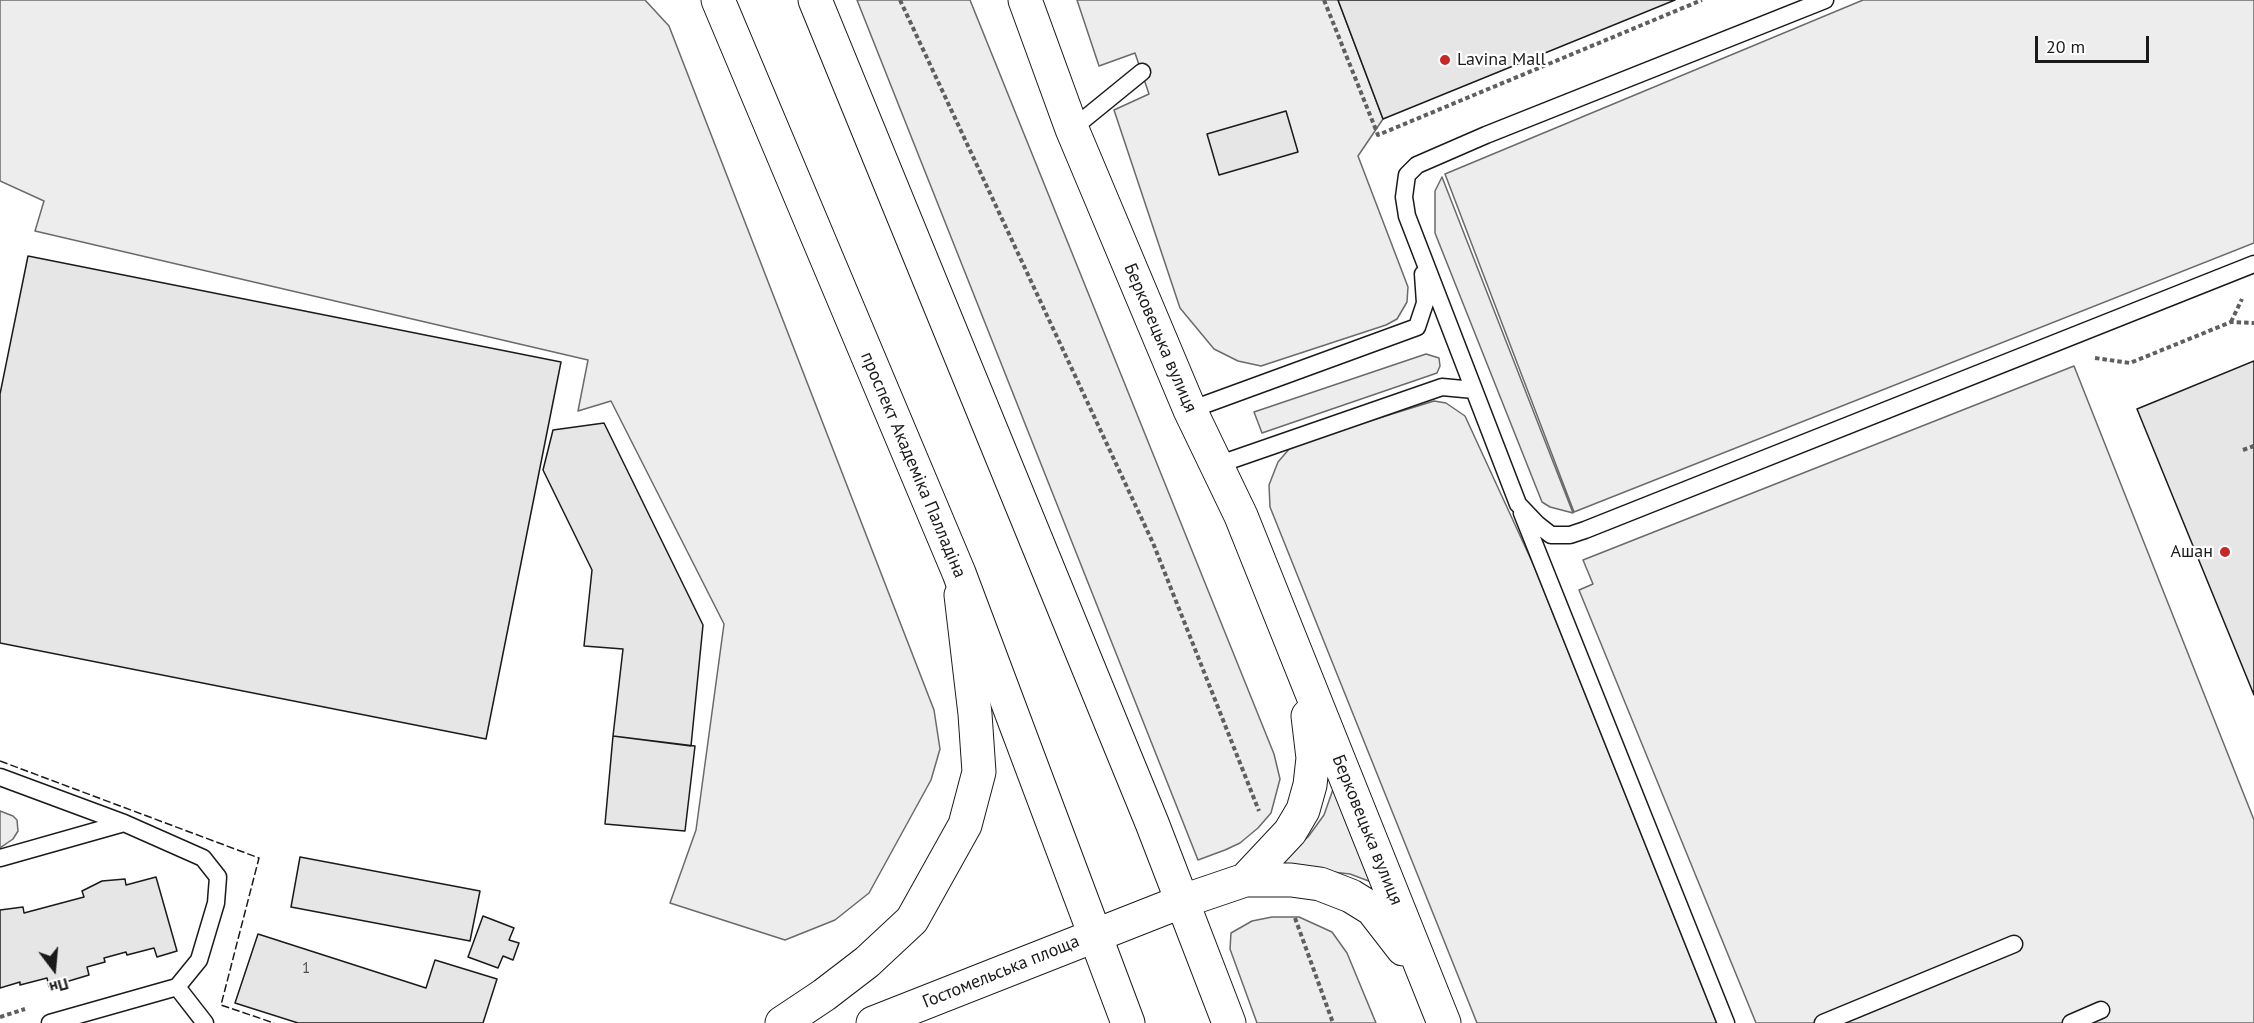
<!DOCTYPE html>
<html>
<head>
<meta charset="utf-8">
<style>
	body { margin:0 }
	#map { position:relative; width:2254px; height:1023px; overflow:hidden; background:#fff; font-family:"PT Sans",sans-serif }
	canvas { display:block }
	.north { position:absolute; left:24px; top:939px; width:60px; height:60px; -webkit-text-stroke:4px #fff; paint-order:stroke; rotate:164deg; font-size:16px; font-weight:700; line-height:24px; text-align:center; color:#1a1a1a }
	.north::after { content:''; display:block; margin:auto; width:21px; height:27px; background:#1a1a1a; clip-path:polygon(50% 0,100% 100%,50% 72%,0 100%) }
	.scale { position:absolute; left:2035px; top:36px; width:114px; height:27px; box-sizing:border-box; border:3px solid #1a1a1a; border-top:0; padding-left:8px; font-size:18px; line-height:21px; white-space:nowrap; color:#1a1a1a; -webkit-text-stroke:4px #fff; paint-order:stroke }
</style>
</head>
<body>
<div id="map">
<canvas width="2254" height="1023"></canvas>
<div class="north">Пн</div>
<div class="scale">20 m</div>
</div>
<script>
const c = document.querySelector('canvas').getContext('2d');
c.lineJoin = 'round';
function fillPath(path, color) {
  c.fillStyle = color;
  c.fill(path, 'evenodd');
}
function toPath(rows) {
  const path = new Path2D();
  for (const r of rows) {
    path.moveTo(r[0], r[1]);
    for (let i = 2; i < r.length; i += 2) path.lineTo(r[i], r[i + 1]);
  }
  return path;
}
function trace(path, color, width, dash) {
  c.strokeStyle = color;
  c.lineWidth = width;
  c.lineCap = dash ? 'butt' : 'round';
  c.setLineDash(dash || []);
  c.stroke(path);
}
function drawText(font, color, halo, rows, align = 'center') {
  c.font = font + ' "PT Sans",sans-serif';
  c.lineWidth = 4.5;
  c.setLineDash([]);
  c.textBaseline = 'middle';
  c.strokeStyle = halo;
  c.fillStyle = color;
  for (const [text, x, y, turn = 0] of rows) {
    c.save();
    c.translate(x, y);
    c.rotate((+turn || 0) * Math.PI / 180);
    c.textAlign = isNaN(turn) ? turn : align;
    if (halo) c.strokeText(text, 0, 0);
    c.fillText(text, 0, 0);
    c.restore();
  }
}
const built = toPath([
	[0,0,645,0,669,26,934,710,940,749,931,780,869,893,835,920,785,940,670,903,696,830,724,624,611,401,578,411,588,360,35,231,44,201,0,181,0,0],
	[857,0,970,0,1274,754,1280,779,1271,813,1258,828,1240,843,1225,850,1198,860,857,0],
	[1077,0,1338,0,1383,119,1358,156,1408,287,1407,302,1397,319,1386,325,1261,366,1238,361,1214,349,1180,308,1114,110,1149,94,1135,53,1099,66,1077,0],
	[1863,0,2254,0,2254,243,1574,512,1445,174,1863,0],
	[1442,177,1573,513,1550,507,1542,502,1435,233,1435,191,1442,177],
	[1426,354,1439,358,1440,366,1437,373,1262,433,1254,412,1426,354],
	[2074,366,2254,820,2254,1023,1756,1023,1579,590,1593,584,1583,560,2074,366],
	[1434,401,1446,403,1465,416,1534,566,1717,1023,1477,1023,1270,507,1269,485,1278,462,1290,448,1321,436,1434,401],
	[1337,778,1382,886,1350,874,1324,871,1271,873,1287,855,1308,837,1324,815,1337,778],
	[0,811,13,816,17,820,18,831,13,839,0,848,0,811],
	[1272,917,1299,917,1332,932,1347,953,1376,1023,1257,1023,1230,949,1231,933,1252,921,1272,917]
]);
fillPath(built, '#ededed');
trace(built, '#6a6a6a', 1.5);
const building = toPath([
	[1338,0,1675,0,1383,119,1338,0],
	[1286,111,1298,152,1219,175,1207,134,1286,111],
	[28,256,561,362,486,739,0,643,0,394,28,256],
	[2254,361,2254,695,2137,409,2254,361],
	[604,423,703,625,691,746,613,736,623,649,584,646,592,570,543,470,553,430,604,423],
	[613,736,695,746,685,831,605,824,613,736],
	[300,857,480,891,470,941,291,907,300,857],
	[156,877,177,951,157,957,154,948,127,955,126,952,104,958,105,962,87,967,89,975,49,987,47,978,20,985,20,982,0,988,0,910,23,907,24,913,84,897,82,891,102,881,125,879,126,885,156,877],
	[483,916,514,928,509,940,519,943,513,960,503,956,498,968,468,957,483,916],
	[258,934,426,988,435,960,497,979,483,1023,298,1023,235,1003,258,934]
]);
fillPath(building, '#e6e6e6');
trace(building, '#1a1a1a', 1.5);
const lane = toPath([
	[1825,0,1486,135,1417,165,1407,175,1404,197,1407,216,1518,504,1537,524,1551,535,1570,535,1585,530,2254,264],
	[1072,129,1142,72],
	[1190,410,1417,327,1425,303,1423,274],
	[1217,465,1442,387,1474,390],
	[1522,513,1726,1023],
	[0,777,124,823],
	[0,858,124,823,203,858,218,877,216,903,199,960,177,987,50,1023],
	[177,987,205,1023],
	[1823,1023,2014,944],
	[2071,1023,2101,1010]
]);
const street = toPath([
	[1025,0,1072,129,1190,410,1241,516,1444,1023],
	[1245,880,1290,832,1303,810,1310,785,1313,758,1308,716],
	[1183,901,1245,880,1291,880,1320,884,1351,896,1372,909,1403,949]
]);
const secondary = toPath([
	[782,1023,824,995,867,962,912,920,965,825,979,772,975,714,961,595],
	[873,1023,1183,901]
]);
const highway = toPath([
	[718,0,959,573,1128,1023],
	[815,0,1152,823,1229,1023]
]);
trace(lane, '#1a1a1a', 19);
trace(street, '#1a1a1a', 35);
trace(secondary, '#1a1a1a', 35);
trace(highway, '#1a1a1a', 35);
trace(toPath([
	[900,0,1153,543,1259,811],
	[1324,0,1378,135,1702,0],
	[2231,322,2242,299],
	[2095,358,2130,363,2231,322,2254,323],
	[2243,450,2254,446],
	[1295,918,1333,1023],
	[0,1017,25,1009]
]), '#5f5f5f', 4, [4.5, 3]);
trace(lane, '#fff', 16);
trace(street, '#fff', 33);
trace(secondary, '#fff', 33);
trace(highway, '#fff', 33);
trace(toPath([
	[0,761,259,858,221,1005,274,1023]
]), '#1a1a1a', 1.5, [8, 3]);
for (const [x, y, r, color] of [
	[1445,60,6,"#c62828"],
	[2225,552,6,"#c62828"]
]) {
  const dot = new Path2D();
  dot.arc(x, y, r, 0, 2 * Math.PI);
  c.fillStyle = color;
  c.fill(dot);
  trace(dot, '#fff', 2);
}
drawText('15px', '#4d4d4d', null, [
	["1",306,969]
]);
drawText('18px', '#1a1a1a', '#fff', [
	["Lavina Mall",1457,60],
	["Ашан",2213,552,"right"]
], 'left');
drawText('18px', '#1a1a1a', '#fff', [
	["Берковецька вулиця",1160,338,67],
	["проспект Академіка Палладіна",913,465,67],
	["Берковецька вулиця",1367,830,68],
	["Гостомельська площа",1001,972,-22]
]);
</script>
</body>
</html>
